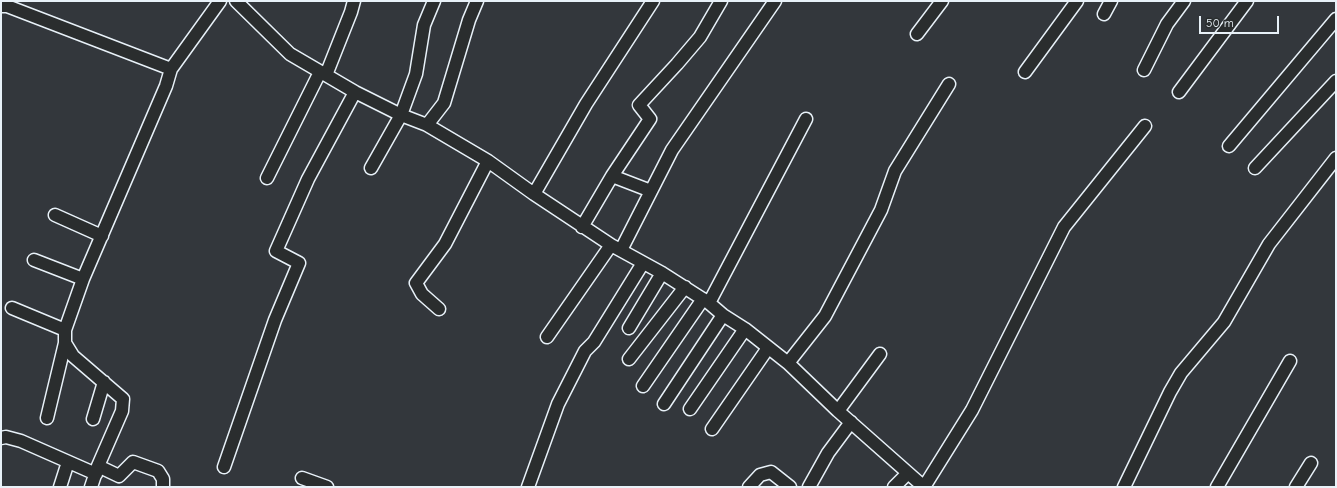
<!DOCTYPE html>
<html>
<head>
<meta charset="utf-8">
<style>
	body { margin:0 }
	#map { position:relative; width:1337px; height:488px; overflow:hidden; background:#33373c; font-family:"Comic Neue",sans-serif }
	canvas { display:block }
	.frame { position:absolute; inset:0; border:2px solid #e8f1f8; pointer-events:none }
	.scale { position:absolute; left:1199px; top:16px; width:80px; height:18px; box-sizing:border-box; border:2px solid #e8f1f8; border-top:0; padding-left:5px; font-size:12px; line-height:14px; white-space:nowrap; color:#e8f1f8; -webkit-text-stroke:3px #2a2d2e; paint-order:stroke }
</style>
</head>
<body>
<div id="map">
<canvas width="1337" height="488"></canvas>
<div class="frame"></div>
<div class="scale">50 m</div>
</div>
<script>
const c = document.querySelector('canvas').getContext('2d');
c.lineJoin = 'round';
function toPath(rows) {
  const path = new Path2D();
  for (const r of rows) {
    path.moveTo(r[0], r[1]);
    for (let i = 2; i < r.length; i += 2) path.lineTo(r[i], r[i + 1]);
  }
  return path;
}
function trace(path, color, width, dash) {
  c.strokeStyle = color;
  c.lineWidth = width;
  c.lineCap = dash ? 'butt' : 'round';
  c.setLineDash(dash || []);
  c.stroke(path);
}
const minor = toPath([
	[236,1,290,54,355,92,401,115,427,125,488,161,534,194,611,245,662,273,709,303,723,315,745,329,788,363,838,411,924,487],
	[1,6,7,6,171,69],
	[1104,14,1111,1],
	[917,34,942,1],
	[1144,70,1167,24,1184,1],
	[1025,72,1077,1],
	[326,75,351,12,354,1],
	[1179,92,1247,1],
	[427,125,444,103,469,20,477,1],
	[1229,146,1336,19],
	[371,168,401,115,416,74,424,25,434,1],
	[1255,168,1336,81],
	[612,176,651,191],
	[267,178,320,72],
	[534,194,586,104,653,1],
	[55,215,102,236],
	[582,227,612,176,650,119,639,105,677,64,700,37,721,1],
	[621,250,672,150,775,1],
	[34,260,83,279],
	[709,303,806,119],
	[12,308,65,330],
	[439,309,422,294,416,283,445,244,488,161],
	[629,328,662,273],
	[547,337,611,245],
	[629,359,685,287],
	[788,363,825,316,881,210,895,171,949,84],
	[643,386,703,299],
	[664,404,723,315],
	[690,409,745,329],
	[838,411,880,354],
	[47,418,65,343],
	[93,419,104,382],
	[712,429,768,348],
	[1,438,6,437,21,441,96,474],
	[98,466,119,476,133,462,158,471,163,479,163,487],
	[224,467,275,320,299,263,276,251,308,179,355,92],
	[302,478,327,487],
	[60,487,68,462],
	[91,487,98,466,122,411,123,399,73,356,65,343,65,330,83,279,166,86,171,69,220,1],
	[528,487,558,404,585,351,594,342,643,263],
	[749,487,760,475,771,472,790,487],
	[809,487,828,453,851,422],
	[894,487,908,473],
	[924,487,972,410,1064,227,1145,126],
	[1124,487,1170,392,1181,373,1224,322,1269,244,1336,158],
	[1217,487,1290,361],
	[1296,487,1311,463]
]);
trace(minor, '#e8f1f8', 15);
trace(minor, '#2a2d2e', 12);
</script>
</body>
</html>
